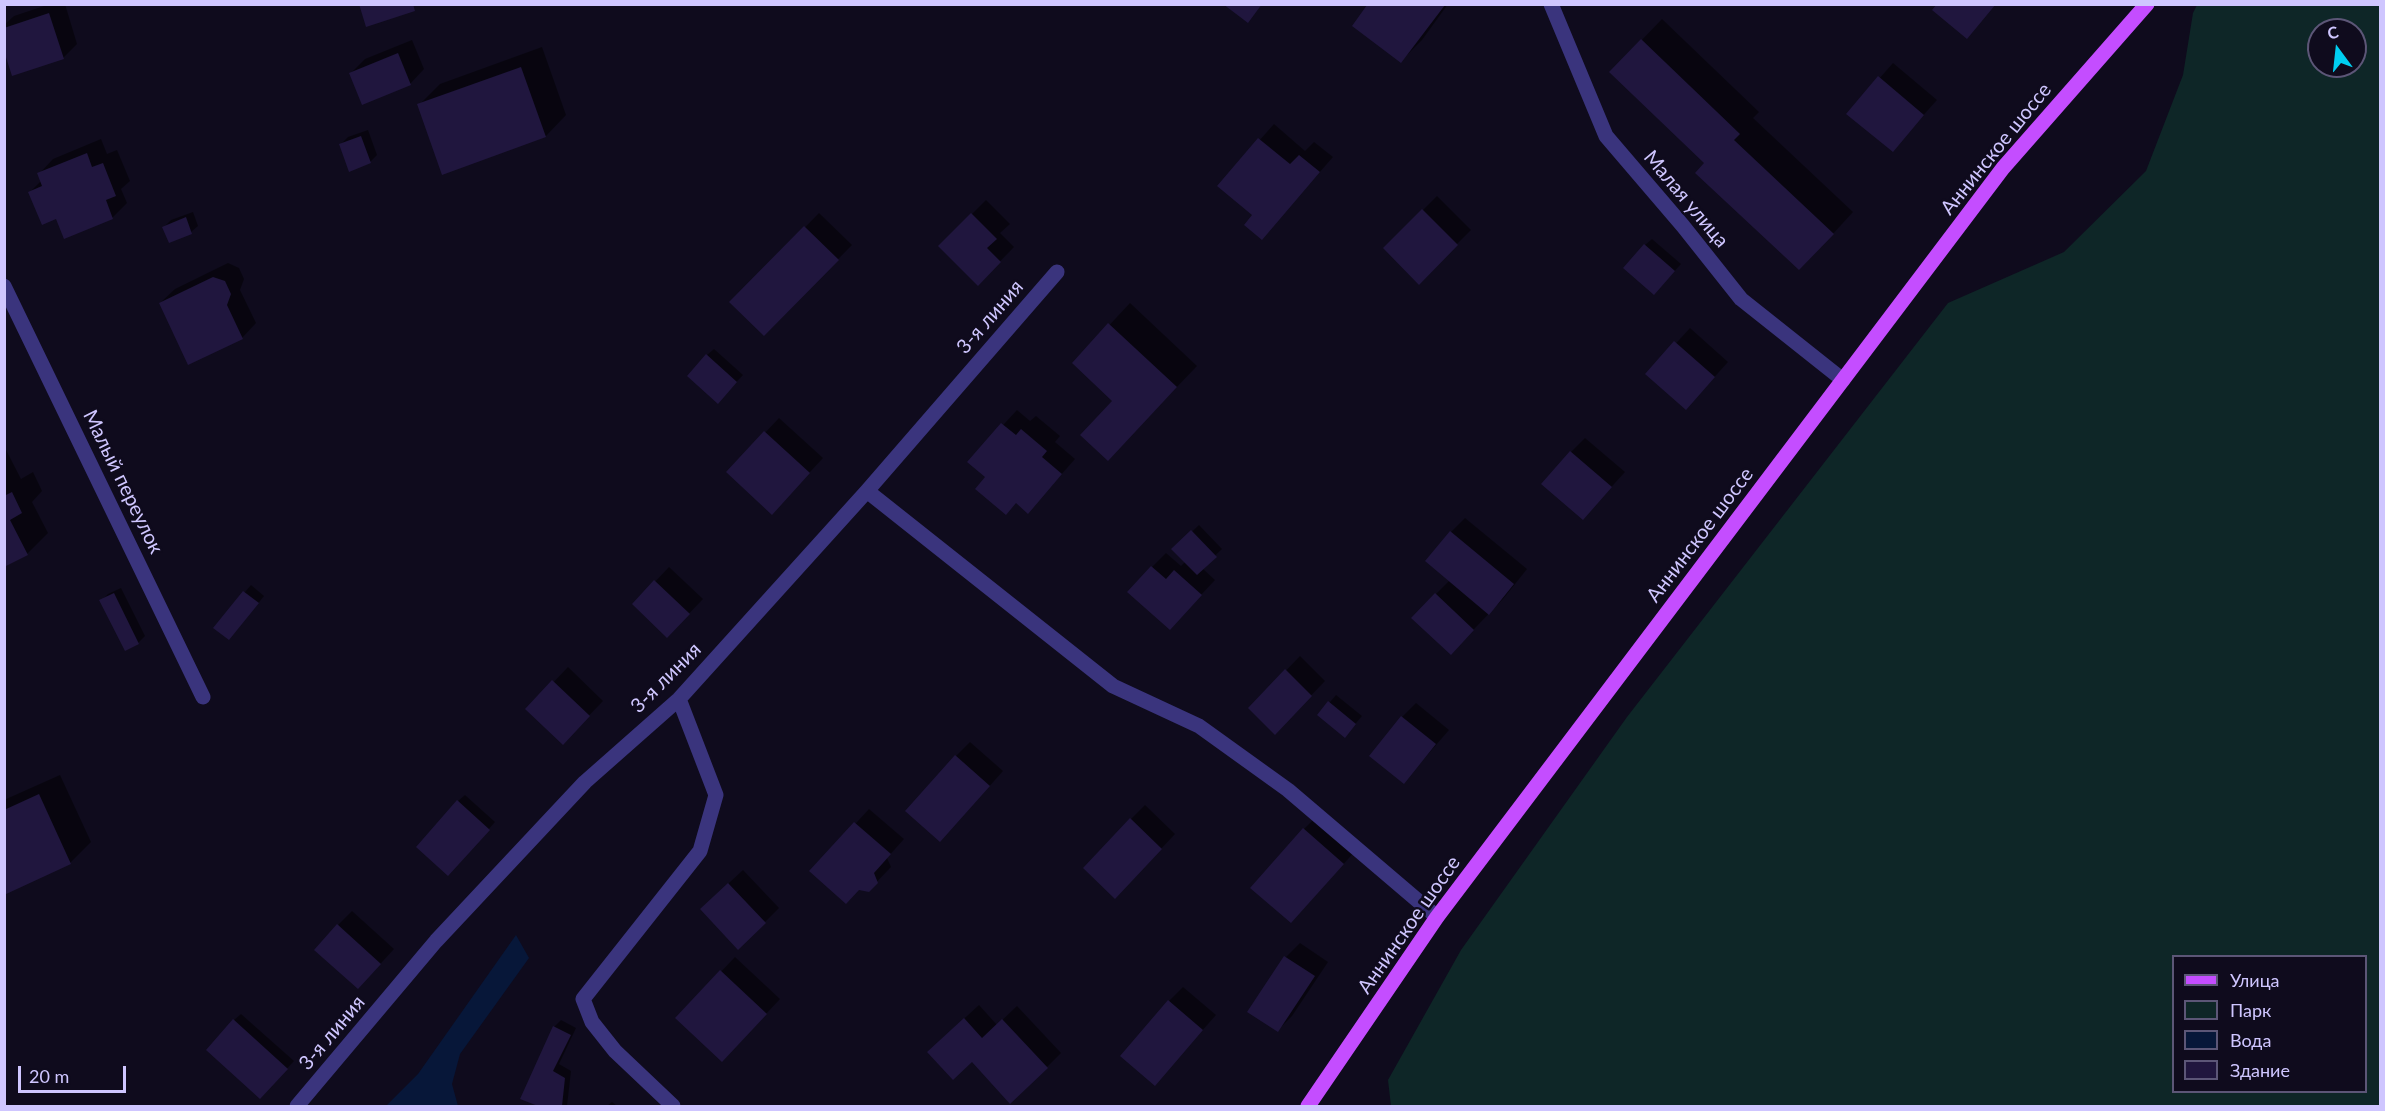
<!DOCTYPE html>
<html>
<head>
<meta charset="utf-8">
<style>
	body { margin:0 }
	#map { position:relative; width:2385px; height:1111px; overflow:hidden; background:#0f0b1d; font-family:Lato,sans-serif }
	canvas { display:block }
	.frame { position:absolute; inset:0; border:6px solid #cfc6ff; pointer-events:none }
	.legend { position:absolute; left:2172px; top:955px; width:195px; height:138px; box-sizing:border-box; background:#0f0b1d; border:2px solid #5c5677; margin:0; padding:8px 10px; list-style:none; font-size:18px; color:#cfc6ff }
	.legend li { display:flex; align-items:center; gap:12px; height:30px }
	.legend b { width:30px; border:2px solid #5c5677 }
	.north { position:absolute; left:2307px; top:18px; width:60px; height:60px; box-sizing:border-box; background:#0f0b1d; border:2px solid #5c5677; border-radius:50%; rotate:345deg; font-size:16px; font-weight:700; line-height:24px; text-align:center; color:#cfc6ff }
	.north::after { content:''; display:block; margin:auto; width:21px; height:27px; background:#00cff1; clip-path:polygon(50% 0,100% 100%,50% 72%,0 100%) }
	.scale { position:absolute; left:18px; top:1066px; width:108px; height:27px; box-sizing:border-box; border:3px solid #cfc6ff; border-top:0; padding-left:8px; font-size:18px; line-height:21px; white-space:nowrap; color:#cfc6ff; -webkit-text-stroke:4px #0f0b1d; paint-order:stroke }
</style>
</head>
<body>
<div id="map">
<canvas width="2385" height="1111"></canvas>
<div class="frame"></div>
<ul class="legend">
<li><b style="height:8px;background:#c44dff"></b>Улица</li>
<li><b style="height:16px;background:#0e2627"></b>Парк</li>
<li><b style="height:16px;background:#071739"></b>Вода</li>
<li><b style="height:16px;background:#20163e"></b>Здание</li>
</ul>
<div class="north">С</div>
<div class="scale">20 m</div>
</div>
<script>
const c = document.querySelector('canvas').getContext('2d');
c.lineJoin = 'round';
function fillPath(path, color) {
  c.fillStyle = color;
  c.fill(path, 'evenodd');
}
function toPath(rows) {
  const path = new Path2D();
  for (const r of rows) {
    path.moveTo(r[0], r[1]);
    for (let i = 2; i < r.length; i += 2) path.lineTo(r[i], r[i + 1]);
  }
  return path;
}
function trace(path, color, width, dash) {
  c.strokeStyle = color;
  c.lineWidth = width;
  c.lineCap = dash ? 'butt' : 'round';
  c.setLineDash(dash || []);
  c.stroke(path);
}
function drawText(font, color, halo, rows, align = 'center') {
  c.font = font + ' Lato,sans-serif';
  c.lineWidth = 5;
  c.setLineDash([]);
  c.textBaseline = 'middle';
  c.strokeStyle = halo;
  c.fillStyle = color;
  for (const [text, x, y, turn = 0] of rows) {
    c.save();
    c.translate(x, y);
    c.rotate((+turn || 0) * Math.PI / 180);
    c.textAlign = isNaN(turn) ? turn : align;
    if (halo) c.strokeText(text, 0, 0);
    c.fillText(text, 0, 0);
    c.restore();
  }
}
fillPath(toPath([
	[2197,5,2380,5,2380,1106,1391,1106,1388,1080,1461,950,1627,717,1948,303,2064,252,2146,171,2183,75,2193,13],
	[2319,30,2355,30,2355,66,2319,66],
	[2174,956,2366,956,2366,1092,2174,1092]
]), '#0e2627');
fillPath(toPath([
	[516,935,529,958,460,1054,452,1084,458,1106,386,1106,418,1074]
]), '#071739');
fillPath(toPath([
	[50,4,65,4,77,44,63,58,4,46,4,25,14,16],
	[1369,4,1448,4,1422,40,1401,61,1354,25],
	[1662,19,1759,112,1753,118,1853,212,1820,248,1707,163,1611,72],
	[412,40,424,69,410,84,351,73,365,59],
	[542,47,566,115,546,136,419,105,440,84],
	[1893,63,1937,100,1892,150,1849,113],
	[1274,124,1305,151,1314,142,1333,157,1262,238,1254,215,1219,186],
	[368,130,377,155,370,162,341,144,348,137],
	[101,139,107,154,117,150,130,181,121,189,127,203,113,217,65,237,56,217,30,192,42,180,39,174,53,159],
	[1437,196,1471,230,1419,282,1385,248],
	[986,200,1010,224,1000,233,1014,247,978,284,940,246],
	[193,212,198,226,191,232,170,241,164,227,171,220],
	[819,213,852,245,764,334,732,302],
	[1652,239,1681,264,1661,286,1645,245],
	[228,263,239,268,244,279,240,290,256,323,242,338,160,303,175,289],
	[1130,303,1197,366,1108,459,1114,401,1074,363],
	[1690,328,1728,362,1700,393,1648,374],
	[714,349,743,375,724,395,707,355],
	[1017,410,1030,421,1036,416,1060,436,1055,442,1075,459,1028,512,969,462],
	[779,418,823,458,786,498,728,472],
	[1585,438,1625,472,1583,518,1571,452],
	[4,446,21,479,33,472,42,491,32,502,48,533,27,554,4,565],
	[1465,518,1527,569,1503,599,1451,653,1436,594,1450,580,1451,532],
	[1199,525,1222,549,1202,568,1215,580,1170,628,1152,567,1166,553,1181,566,1186,561,1174,549],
	[669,567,703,599,681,622,634,604],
	[251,585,264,596,236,631,215,627],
	[121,588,145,636,138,643,101,601,108,594],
	[1300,656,1325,681,1275,733,1250,708],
	[568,667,603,701,577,728,528,709],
	[1336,695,1362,716,1351,729,1319,715],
	[1416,703,1449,730,1404,782,1402,717],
	[970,742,1003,771,954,826,956,756],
	[60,775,91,842,70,863,4,893,4,800],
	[465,795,495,822,455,867,458,801],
	[1145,805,1175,834,1129,883,1131,819],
	[869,809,904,839,887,858,891,867,869,890,812,871],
	[1318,815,1357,849,1305,907,1304,829],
	[743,870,779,908,765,922,716,895],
	[352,911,394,949,372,973,338,925],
	[1300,943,1328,962,1292,1016,1278,1030,1249,1012,1286,957],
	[735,957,780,999,736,1046,677,1018],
	[1183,987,1216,1015,1155,1084,1169,1001],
	[979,1005,997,1025,1017,1006,1061,1053,1047,1067,972,1060,943,1038],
	[241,1014,294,1061,267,1090,234,1020],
	[561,1020,576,1028,559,1064,571,1071,567,1106,542,1106,522,1098,554,1027],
	[612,1102,617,1106,607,1106]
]), '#0007');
fillPath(toPath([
	[359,4,413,4,415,11,366,27],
	[1223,4,1262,4,1248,23],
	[1937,4,1996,4,1967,39,1932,10],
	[1367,5,1445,5,1401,63,1352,26],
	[49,13,64,59,12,76,4,51,4,28],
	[1641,39,1740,134,1734,140,1834,234,1799,270,1695,173,1704,163,1609,72],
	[398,53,411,85,362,105,349,73],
	[521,67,546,137,442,175,417,104],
	[1878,76,1924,115,1893,152,1846,114],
	[361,136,371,163,349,172,339,144],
	[1258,138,1290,164,1299,155,1320,172,1262,240,1244,225,1252,215,1217,186],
	[87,153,92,167,103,163,116,196,106,200,113,219,64,239,56,219,42,225,28,192,42,186,37,173],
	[1422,209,1458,245,1419,285,1383,248],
	[971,213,997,239,987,248,1001,262,978,286,938,246],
	[186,217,192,234,169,243,162,227],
	[804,226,839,260,764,336,729,302],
	[1644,244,1675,271,1654,295,1623,268],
	[213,277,225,281,231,294,227,305,243,339,188,365,159,303],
	[1108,323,1177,387,1108,461,1080,435,1112,401,1072,363],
	[1674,341,1715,377,1686,410,1645,374],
	[706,354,737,382,718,404,687,376],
	[1001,423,1016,435,1021,429,1047,451,1042,457,1062,474,1028,514,1016,503,1006,515,975,489,985,477,967,462],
	[764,431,810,473,772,515,726,472],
	[1570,451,1612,487,1583,520,1541,484],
	[12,492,22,513,10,520,28,555,4,567,4,496],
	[1191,530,1217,557,1197,575,1171,549],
	[1450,531,1514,584,1489,615,1425,561],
	[1151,566,1166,579,1174,570,1202,595,1170,630,1127,592],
	[654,580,690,614,667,638,632,604],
	[243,591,259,603,229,640,213,628],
	[114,593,139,644,125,651,99,600],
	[1435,593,1474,630,1451,655,1411,618],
	[1285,669,1312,696,1275,735,1248,708],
	[552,680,590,716,563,745,525,709],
	[1328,701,1356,724,1345,738,1317,715],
	[1401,716,1436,744,1404,784,1369,756],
	[955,755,990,786,940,842,905,811],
	[39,794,71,864,4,895,4,810],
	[457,800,490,830,448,876,416,847],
	[1130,818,1162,849,1115,899,1083,868],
	[854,822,891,854,874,873,878,883,869,892,859,890,846,904,809,871],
	[1303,828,1344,864,1291,923,1250,888],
	[728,883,766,923,738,950,700,909],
	[337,924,381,964,358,989,314,950],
	[1284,956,1315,976,1278,1032,1247,1012],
	[720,970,767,1014,722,1062,675,1018],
	[1168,1000,1203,1030,1155,1086,1120,1056],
	[964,1018,982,1038,1002,1019,1048,1068,1010,1104,972,1062,953,1080,927,1052],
	[233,1019,288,1069,260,1099,206,1050],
	[553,1026,571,1035,553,1071,565,1078,562,1106,538,1106,520,1099]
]), '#20163e');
trace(toPath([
	[1551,4,1606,136,1683,226,1741,299,1843,380],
	[4,286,203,697],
	[867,491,1113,686,1199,726,1288,790,1437,917],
	[297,1106,436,941,585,782,679,699,867,491,1057,272],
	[673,1106,615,1051,592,1022,583,999,700,851,716,795,679,699]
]), '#3a347d', 15);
trace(toPath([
	[1308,1106,1437,917,2003,168,2147,4]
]), '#c44dff', 15);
drawText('20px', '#cfc6ff', '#0f0b1d', [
	["Аннинское шоссе",1996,149,-51],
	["Малая улица",1686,199,50],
	["3-я линия",990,317,-49],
	["Малый переулок",123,482,64],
	["Аннинское шоссе",1700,535,-53],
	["3-я линия",666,678,-45],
	["Аннинское шоссе",1409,925,-55],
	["3-я линия",332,1033,-50]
]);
</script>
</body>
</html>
